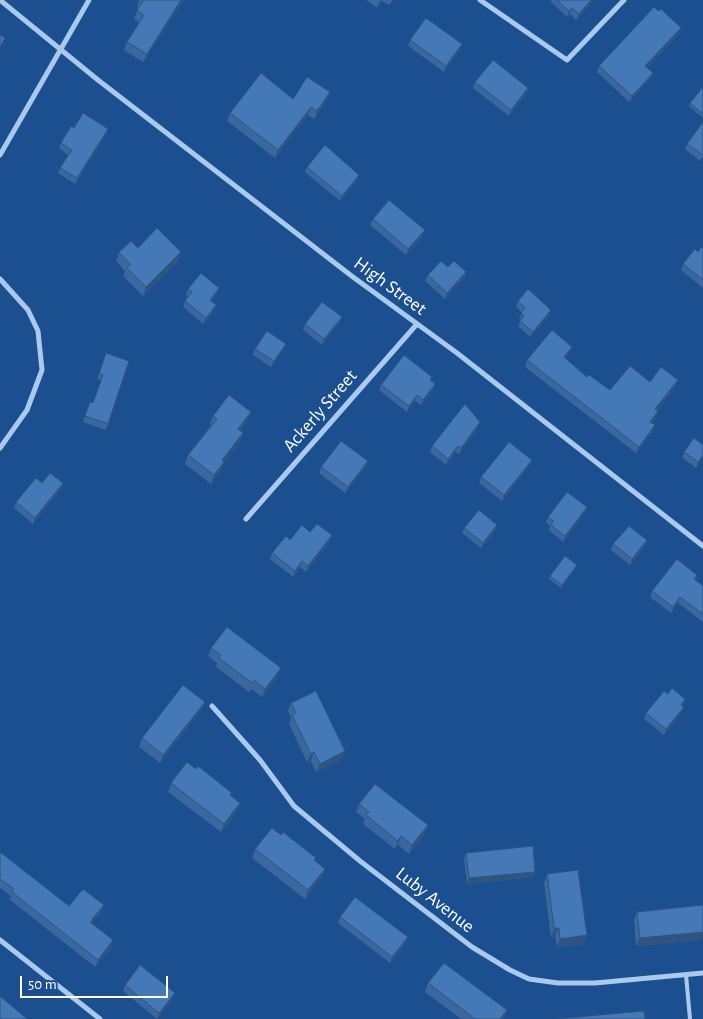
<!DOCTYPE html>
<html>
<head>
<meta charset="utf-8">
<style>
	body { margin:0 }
	#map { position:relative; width:703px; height:1019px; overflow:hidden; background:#1b4f8f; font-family:"Alegreya Sans",sans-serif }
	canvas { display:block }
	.scale { position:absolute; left:20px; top:976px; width:148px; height:22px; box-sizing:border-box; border:2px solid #fff; border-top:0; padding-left:6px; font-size:15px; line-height:18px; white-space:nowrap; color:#fff; -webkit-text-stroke:4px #1b4f8f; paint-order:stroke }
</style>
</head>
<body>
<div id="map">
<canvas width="703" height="1019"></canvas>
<div class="scale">50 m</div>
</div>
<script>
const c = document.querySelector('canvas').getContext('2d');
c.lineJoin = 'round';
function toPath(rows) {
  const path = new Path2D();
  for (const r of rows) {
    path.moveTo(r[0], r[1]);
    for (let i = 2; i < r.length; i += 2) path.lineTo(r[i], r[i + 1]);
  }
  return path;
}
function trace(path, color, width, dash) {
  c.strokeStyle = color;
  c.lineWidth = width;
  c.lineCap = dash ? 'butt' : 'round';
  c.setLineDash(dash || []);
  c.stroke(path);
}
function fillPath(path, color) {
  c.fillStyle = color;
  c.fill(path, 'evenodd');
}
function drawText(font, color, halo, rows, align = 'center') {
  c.font = font + ' "Alegreya Sans",sans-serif';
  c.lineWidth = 4.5;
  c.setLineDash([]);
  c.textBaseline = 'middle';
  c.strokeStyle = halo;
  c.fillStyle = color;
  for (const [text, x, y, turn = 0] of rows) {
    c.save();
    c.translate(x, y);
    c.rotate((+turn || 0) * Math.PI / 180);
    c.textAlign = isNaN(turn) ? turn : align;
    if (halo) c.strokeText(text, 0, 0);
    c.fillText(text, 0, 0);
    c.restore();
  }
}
trace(toPath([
	[686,975,690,1019]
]), '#a9c9ee', 4);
trace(toPath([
	[0,0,98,80,353,277,457,353,703,546],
	[480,0,567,60,624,0],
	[0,155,89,0],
	[0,279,28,310,38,331,42,370,27,410,0,448],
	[246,519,417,324],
	[212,706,260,760,294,806,360,861,472,947,510,970,529,979,558,983,595,983,703,973],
	[0,940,100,1019]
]), '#a9c9ee', 5);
fillPath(toPath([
	[139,0,184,0,143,62,124,50,127,42,140,23,134,19,138,8,137,7],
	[366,0,393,0,389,5,382,1,377,8],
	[551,0,594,0,576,20,570,14,567,17,551,2],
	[679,34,647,68,653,73,650,79,629,102,597,72,599,66],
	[410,40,462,44,460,49,444,72,408,46],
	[475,82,528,88,526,94,509,116,473,88],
	[703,87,703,118,689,106,690,103],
	[330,92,327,100,314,119,308,115,275,158,227,121,230,113,293,99],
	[703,122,703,157,700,161,685,149,687,144],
	[74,128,106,135,75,184,58,173,60,168,68,155,59,148,61,143],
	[307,167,357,181,340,201,305,172],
	[373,219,423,236,406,255,370,225],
	[703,249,703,288,681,270,683,264,698,252],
	[119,252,181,252,178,261,143,296,123,276,125,271,116,261],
	[448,267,466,272,464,278,445,299,425,281,428,275],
	[188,289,217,294,211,301,216,305,214,311,203,324,183,307,185,301,188,297,186,295],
	[518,301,551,310,549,316,530,337,518,326,521,320,519,319,522,313,516,307],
	[342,317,339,323,322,345,303,330,305,324],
	[255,349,283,350,271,367,253,355],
	[106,353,129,361,106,430,83,422,90,402,93,403,101,380,97,379],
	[570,353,565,359,587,377,610,390,650,382,675,387,657,411,656,418,652,423,655,425,652,432,636,453,525,367,527,360],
	[431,380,435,384,433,390,421,405,415,401,407,412,379,390,381,385],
	[251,412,247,421,240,431,243,433,240,442,224,462,221,470,211,484,185,464,188,455,211,425,210,424,213,416],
	[478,428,459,454,456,452,446,465,430,452,432,446],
	[684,452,703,458,696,468,682,458],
	[532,460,530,465,502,501,479,483,481,477],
	[368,461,366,467,345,493,319,473,321,467],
	[42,483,63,483,61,489,33,524,14,508,16,502],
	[587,507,585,513,563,542,549,530,550,526,546,522,548,517],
	[497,525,495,531,481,548,462,533,464,528],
	[310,532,330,541,306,572,300,567,293,577,270,559,272,553,290,540],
	[647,540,645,546,630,565,611,550,613,544],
	[576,568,561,588,549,579,550,576],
	[697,575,695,580,703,586,703,622,678,603,671,613,650,597,652,591],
	[211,648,278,676,262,697,251,689,249,692,216,667,217,663,208,656],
	[668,694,685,699,682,706,682,713,664,735,644,719,646,713],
	[205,702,201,710,160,763,139,747,142,738],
	[291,703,345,751,342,760,316,772,311,761,307,762,289,724,291,718,288,711],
	[171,783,230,796,240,803,237,812,221,832,168,792],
	[359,804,428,825,425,834,409,854,398,845,395,849,363,824,365,819,356,812],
	[255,849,315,861,325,869,322,877,305,899,252,858],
	[0,852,69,906,104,905,101,913,92,923,113,940,111,948,95,967,9,899,11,896,0,888],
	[466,853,535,872,533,877,467,884,464,859],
	[547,874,587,935,583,944,557,947,555,936,551,937,544,883],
	[703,905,703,940,636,946,634,920,637,912],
	[340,917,406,943,390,963,338,923],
	[428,983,507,1010,503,1019,461,1019,425,992],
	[125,985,175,993,173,999,157,1019,123,991]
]), '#3a679d');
fillPath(toPath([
	[181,0,184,0,143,62,147,54],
	[381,0,382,0,377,8,379,2],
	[591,0,594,0,576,20,579,14],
	[572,8,570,14,567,17,569,11],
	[681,28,679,34,643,72,645,66],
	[462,44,460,49,444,72,446,66],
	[653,73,650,79,629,102,632,96],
	[528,88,526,94,509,116,511,110],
	[330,92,327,100,314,119,317,111],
	[311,107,308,115,275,158,278,150],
	[108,129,106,135,75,184,77,178],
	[359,175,357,181,340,201,342,196],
	[425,230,423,236,406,255,408,249],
	[181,252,178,261,143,296,146,287],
	[466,272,464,278,445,299,447,293],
	[219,288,217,294,207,306,210,300],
	[216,305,214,311,203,324,206,318],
	[551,310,549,316,530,337,533,332],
	[342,317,339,323,322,345,324,339],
	[286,344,283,350,271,367,274,361],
	[572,347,570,353,561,364,564,357],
	[678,380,675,387,653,416,655,409],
	[435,384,433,390,421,405,423,400],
	[417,395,415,401,407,412,409,406],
	[658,411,656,418,648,429,650,422],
	[251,412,247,421,235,438,238,429],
	[480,422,478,428,459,454,461,448],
	[655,425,652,432,636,453,639,447],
	[243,433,240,442,219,469,222,460],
	[458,446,456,452,446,465,448,459],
	[703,455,703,458,696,468,698,462],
	[532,460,530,465,502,501,504,495],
	[368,461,366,467,345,493,348,487],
	[224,462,221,470,211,484,214,475],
	[63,483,61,489,33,524,35,518],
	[587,507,585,513,563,542,565,536],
	[497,525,495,531,481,548,483,543],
	[332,535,330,541,306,572,308,566],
	[647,540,645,546,630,565,632,559],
	[302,561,300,567,293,577,295,571],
	[577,565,576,568,561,588,562,585],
	[680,597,678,603,671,613,673,607],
	[281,668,278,676,262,697,265,689],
	[205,702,201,710,160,763,163,755],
	[684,707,682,713,664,735,666,729],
	[345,751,342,760,316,772,320,764],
	[314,752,311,761,307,762,311,754],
	[240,803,237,812,221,832,224,824],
	[428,825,425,834,409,854,412,845],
	[401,836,398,845,395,849,398,841],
	[325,869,322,877,305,899,308,890],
	[535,872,533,877,467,884,469,878],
	[104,905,101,913,88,929,90,922],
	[554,928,559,928,555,936,551,937],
	[703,932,703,940,636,946,640,938],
	[587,935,583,944,557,947,560,939],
	[408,937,406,943,390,963,392,957],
	[113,940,111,948,95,967,98,960],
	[175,993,173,999,157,1019,159,1013],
	[507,1010,503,1019,500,1019]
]), '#305480');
const building = toPath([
	[142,0,181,0,147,54,127,42,144,15,137,10,143,1,142,0],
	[557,0,591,0,579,14,572,8,569,11,557,0],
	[654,7,658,11,661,9,681,28,645,66,653,73,632,96,599,66,654,7],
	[426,18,462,44,446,66,410,40,426,18],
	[0,35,5,38,0,47,0,35],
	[493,60,528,88,511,110,475,82,493,60],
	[261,73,293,99,307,77,330,92,317,111,311,107,278,150,230,113,261,73],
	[703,87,703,114,690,103,703,87],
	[83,113,108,129,77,178,60,168,72,150,61,143,71,126,74,128,83,113],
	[703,122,703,155,687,144,703,122],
	[325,145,359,175,342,196,307,167,325,145],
	[389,200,425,230,408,249,373,219,389,200],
	[157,228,181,252,146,287,127,268,130,264,119,252,131,241,138,248,157,228],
	[701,247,703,249,703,280,683,264,695,249,698,252,701,247],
	[441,261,448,267,454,261,466,272,447,293,428,275,441,261],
	[201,273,219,288,210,300,216,305,206,318,185,301,192,292,188,289,201,273],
	[528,289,551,310,533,332,520,321,524,316,521,313,525,308,518,301,528,289],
	[322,302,342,317,324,339,305,324,322,302],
	[552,330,572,347,564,357,587,377,589,375,610,390,630,366,650,382,661,367,678,380,655,409,658,411,650,422,655,425,639,447,527,360,552,330],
	[267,331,286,344,274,361,255,349,267,331],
	[106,353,129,361,108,424,85,416,90,402,93,403,103,375,99,374,106,353],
	[404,355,432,377,430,380,435,384,423,400,417,395,409,406,381,385,404,355],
	[229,395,251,412,238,429,243,433,222,460,224,462,214,475,188,455,217,419,213,416,229,395],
	[465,404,480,422,461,448,458,446,448,459,432,446,465,404],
	[694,438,703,445,703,455,698,462,684,452,694,438],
	[341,441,368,461,348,487,321,467,341,441],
	[509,442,532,460,504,495,481,477,509,442],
	[50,473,63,483,35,518,16,502,36,478,42,483,50,473],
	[567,492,587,507,565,536,551,525,553,521,548,517,567,492],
	[479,510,497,525,483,543,464,528,479,510],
	[317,524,332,535,308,566,302,561,295,571,272,553,286,536,290,540,302,525,310,532,317,524],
	[629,526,647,540,632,559,613,544,629,526],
	[565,556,577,565,562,585,550,576,565,556],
	[677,559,697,575,694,579,703,586,703,614,680,597,673,607,652,591,677,559],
	[227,627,281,668,265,689,254,680,252,683,219,658,221,655,211,648,227,627],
	[183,685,205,702,163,755,142,738,183,685],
	[672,688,685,699,681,705,684,707,666,729,646,713,664,691,668,694,672,688],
	[316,691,345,751,320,764,314,752,311,754,292,715,296,713,291,703,316,691],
	[187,762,196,769,198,766,232,793,230,795,240,803,224,824,171,783,187,762],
	[375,784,428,825,412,845,401,836,398,841,366,815,369,812,359,804,375,784],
	[272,828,281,835,283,832,316,858,314,860,325,869,308,890,255,849,272,828],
	[533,846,535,872,469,878,466,853,533,846],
	[0,852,69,906,83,889,104,905,90,922,113,940,98,960,12,892,14,889,0,879,0,852],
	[578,870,587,935,560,939,559,928,554,928,547,874,578,870],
	[355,897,408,937,392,957,340,917,355,897],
	[703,905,703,932,640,938,637,912,703,905],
	[444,963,507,1010,500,1019,475,1019,428,983,444,963],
	[140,965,175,993,159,1013,125,985,140,965],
	[0,996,27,1019,0,1019,0,996],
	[644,1011,645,1019,555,1019,644,1011]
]);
fillPath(building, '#4478b7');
trace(building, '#305480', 1);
drawText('19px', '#fff', '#1b4f8f', [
	["High Street",390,286,36],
	["Ackerly Street",320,411,-49],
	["Luby Avenue",435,900,38]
]);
</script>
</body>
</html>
